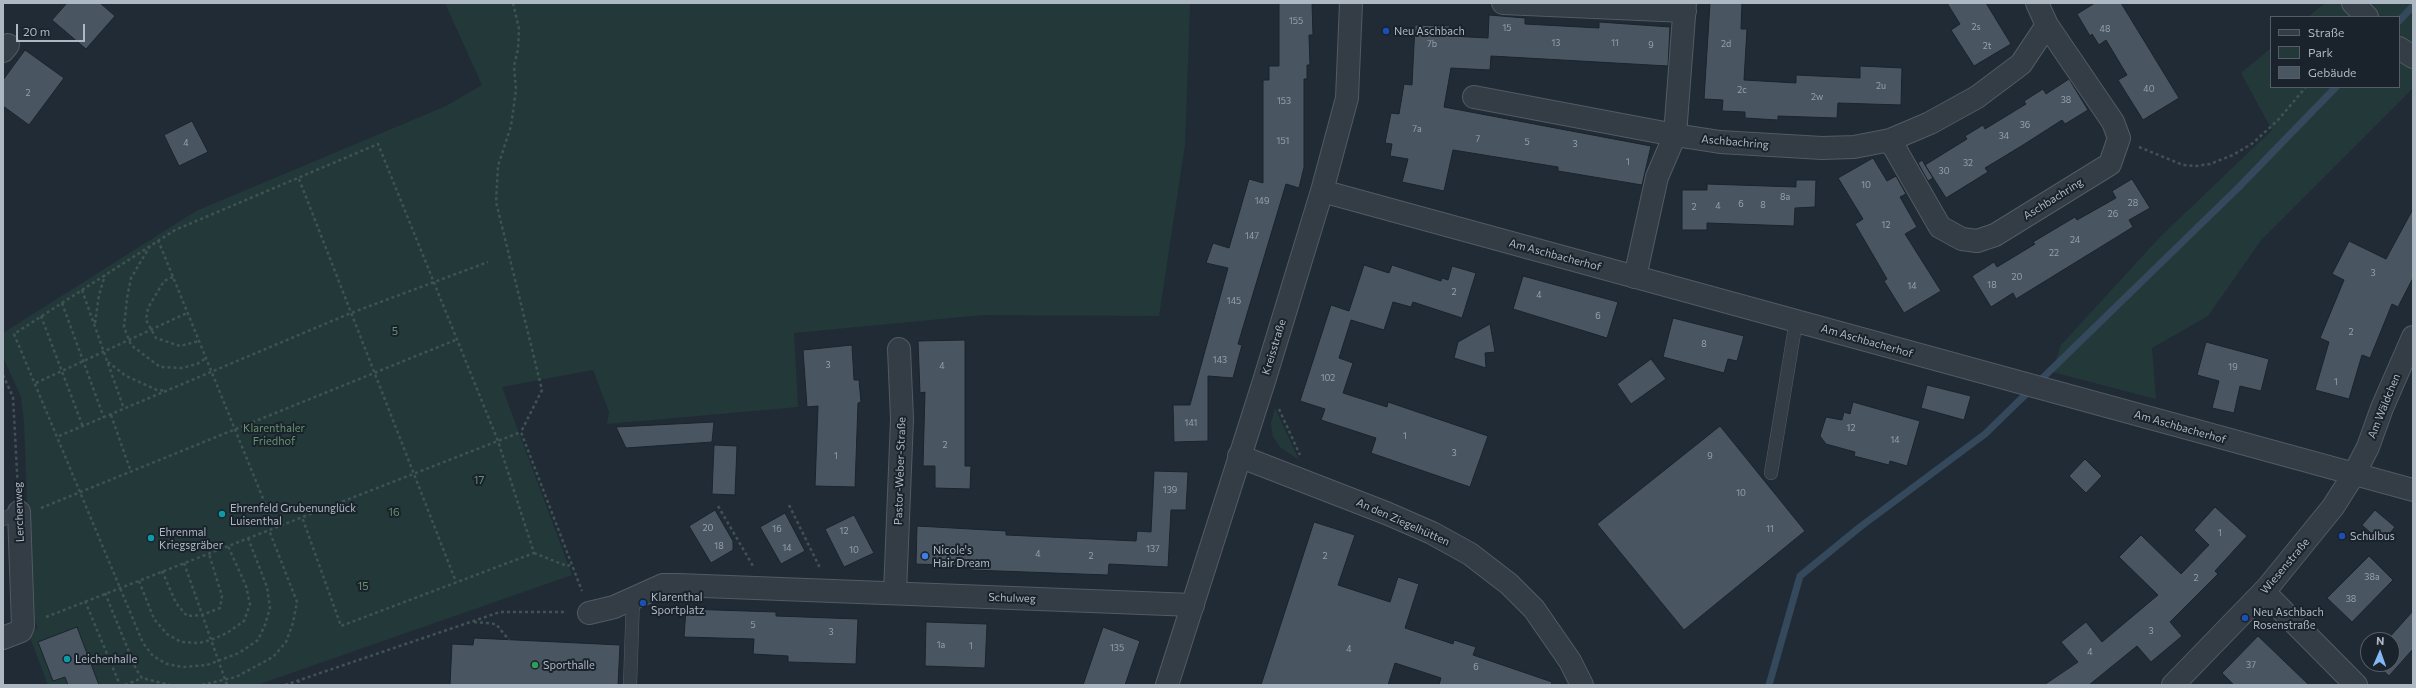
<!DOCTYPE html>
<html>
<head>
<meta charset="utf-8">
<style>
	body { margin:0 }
	#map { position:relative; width:2416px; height:688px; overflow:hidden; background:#212b36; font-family:Commissioner,sans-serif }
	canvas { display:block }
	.frame { position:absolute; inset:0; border:4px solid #aeb8c3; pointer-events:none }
	.legend { position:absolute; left:2270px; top:16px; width:130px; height:72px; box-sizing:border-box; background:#1a222b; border:1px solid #555e68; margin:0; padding:5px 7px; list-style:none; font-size:12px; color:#aeb8c3 }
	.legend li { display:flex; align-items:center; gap:8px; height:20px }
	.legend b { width:20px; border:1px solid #555e68 }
	.north { position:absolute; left:2360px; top:632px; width:40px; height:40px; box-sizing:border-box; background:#1a222b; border:1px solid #555e68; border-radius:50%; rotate:2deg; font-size:11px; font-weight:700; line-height:16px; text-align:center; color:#aeb8c3 }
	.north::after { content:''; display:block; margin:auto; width:14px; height:18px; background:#84b8f2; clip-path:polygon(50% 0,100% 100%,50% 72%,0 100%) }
	.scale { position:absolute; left:16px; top:24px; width:69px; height:18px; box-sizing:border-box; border:2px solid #aeb8c3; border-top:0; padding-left:5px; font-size:12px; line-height:14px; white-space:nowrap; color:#aeb8c3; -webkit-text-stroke:3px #1a222b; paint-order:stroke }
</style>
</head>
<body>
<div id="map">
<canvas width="2416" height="688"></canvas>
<div class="frame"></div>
<ul class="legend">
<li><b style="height:5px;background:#343d46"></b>Straße</li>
<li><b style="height:11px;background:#233838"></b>Park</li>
<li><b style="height:11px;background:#495661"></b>Gebäude</li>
</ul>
<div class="north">N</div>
<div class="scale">20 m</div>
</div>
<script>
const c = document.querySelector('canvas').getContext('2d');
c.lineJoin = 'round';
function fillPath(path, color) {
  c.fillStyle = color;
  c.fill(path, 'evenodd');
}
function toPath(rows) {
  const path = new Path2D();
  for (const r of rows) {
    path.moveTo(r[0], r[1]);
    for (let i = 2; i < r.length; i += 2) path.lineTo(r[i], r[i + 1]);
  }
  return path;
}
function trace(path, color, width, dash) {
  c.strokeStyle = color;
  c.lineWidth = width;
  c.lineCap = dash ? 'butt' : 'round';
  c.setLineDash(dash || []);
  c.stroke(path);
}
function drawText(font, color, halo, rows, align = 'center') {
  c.font = font + ' Commissioner,sans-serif';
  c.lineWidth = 4;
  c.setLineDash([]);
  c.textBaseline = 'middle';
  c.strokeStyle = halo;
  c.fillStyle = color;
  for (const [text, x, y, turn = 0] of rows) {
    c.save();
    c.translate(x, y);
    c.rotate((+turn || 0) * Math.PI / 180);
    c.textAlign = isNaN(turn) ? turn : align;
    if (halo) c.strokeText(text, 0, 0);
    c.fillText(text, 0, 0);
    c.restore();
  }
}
fillPath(toPath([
	[445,3,1190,3,1185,145,1159,316,983,315,794,333,798,407,607,424,609,412,593,370,502,387,572,575,257,685,48,685,28,632,38,628,31,612,24,422,21,397,3,357,3,333,196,211,446,106,482,85],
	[2325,3,2413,3,2413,88,2262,239,2208,316,2152,348,2156,399,2052,372,2061,345,2160,237,2272,130,2241,73,2271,48,2271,87,2399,87,2399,17,2308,17],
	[1275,408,1299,460,1280,447,1273,437,1271,423]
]), '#233838');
trace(toPath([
	[2399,21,2413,6],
	[1769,685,1800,576,1860,527,1985,434,2238,188,2336,87]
]), '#35495c', 7);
const building = toPath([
	[67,3,100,3,115,16,86,49,52,20,67,3],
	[1279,3,1312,3,1313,35,1309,35,1310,65,1307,65,1307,79,1304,79,1304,167,1299,188,1286,184,1238,344,1242,345,1233,378,1208,376,1208,441,1174,442,1173,405,1190,405,1228,268,1206,263,1213,243,1229,248,1249,179,1263,183,1263,80,1269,80,1269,66,1279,66,1279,3],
	[1710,3,1742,3,1741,29,1747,29,1744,80,1796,83,1796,75,1860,78,1860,66,1902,68,1901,105,1838,103,1837,118,1778,116,1778,120,1745,118,1745,112,1722,111,1723,100,1704,99,1710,3],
	[1947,3,1986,3,2011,44,1974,66,1951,30,1960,24,1947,3],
	[2095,3,2121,3,2179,98,2143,120,2118,80,2127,75,2106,40,2099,45,2092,34,2090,36,2077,14,2095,3],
	[1489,15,1525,18,1525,24,1599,28,1599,22,1670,27,1668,66,1491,56,1490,70,1451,68,1444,107,1651,146,1642,185,1558,171,1558,167,1453,150,1444,191,1402,182,1408,159,1390,156,1392,144,1385,143,1391,113,1399,114,1404,84,1412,85,1415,25,1450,26,1450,36,1488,38,1489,15],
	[25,50,64,78,29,125,3,106,3,80,25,50],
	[2069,79,2088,110,2065,124,2062,120,2023,145,1985,168,1988,172,1946,198,1925,165,1967,139,1965,136,1983,125,1985,129,2026,104,2024,101,2043,89,2046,94,2069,79],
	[192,121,208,152,179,166,164,135,192,121],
	[1873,158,1887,181,1896,176,1906,194,1900,197,1917,227,1905,234,1941,291,1904,313,1884,281,1887,279,1855,224,1863,219,1838,178,1873,158],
	[1922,160,1933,178,1928,181,1918,163,1922,160],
	[2132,179,2150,208,2129,220,2133,227,2016,299,2013,293,1991,307,1972,276,1994,262,1997,267,2035,244,2033,242,2075,217,2077,220,2116,198,2112,191,2132,179],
	[1796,180,1816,180,1815,207,1795,208,1794,226,1707,223,1707,230,1682,230,1682,190,1707,190,1707,184,1796,187,1796,180],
	[2413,209,2413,278,2398,307,2392,304,2370,358,2362,355,2349,399,2315,390,2329,342,2320,338,2344,280,2332,274,2349,241,2386,259,2413,209],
	[1364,265,1389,273,1392,265,1441,281,1442,278,1448,280,1452,266,1476,273,1462,318,1413,302,1411,307,1393,302,1384,330,1351,320,1339,358,1353,363,1343,393,1387,407,1388,402,1488,436,1470,487,1371,453,1376,438,1321,420,1325,409,1300,401,1331,305,1349,311,1364,265],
	[1523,276,1618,302,1607,338,1513,309,1523,276],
	[1673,318,1744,336,1737,361,1728,359,1724,373,1663,357,1673,318],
	[1490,324,1495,352,1485,353,1486,368,1454,358,1458,342,1490,324],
	[965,340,965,466,971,466,970,489,935,488,935,466,923,466,925,392,920,393,918,341,965,340],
	[2206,342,2269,359,2261,391,2240,386,2234,413,2212,408,2219,381,2197,375,2206,342],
	[852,345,854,380,859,380,861,402,858,403,855,487,815,486,818,406,807,407,803,350,852,345],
	[1651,359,1666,379,1631,404,1617,384,1651,359],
	[1927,385,1971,396,1964,420,1921,408,1927,385],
	[1853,402,1920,421,1907,466,1890,461,1889,465,1854,456,1855,452,1826,444,1820,436,1826,417,1842,420,1844,412,1850,414,1853,402],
	[714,422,712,442,626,448,616,427,714,422],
	[1720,426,1805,531,1684,630,1597,524,1720,426],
	[714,445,737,446,735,495,712,494,714,445],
	[2085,459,2102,476,2086,493,2069,476,2085,459],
	[1154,471,1188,472,1186,510,1171,510,1168,567,1109,564,1108,575,971,570,971,566,916,564,917,526,1006,531,1006,535,1136,541,1137,531,1151,532,1154,471],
	[2215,507,2247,536,2215,571,2218,574,2170,622,2182,636,2151,662,2137,646,2089,685,2044,685,2078,662,2061,642,2086,622,2102,642,2158,595,2119,557,2141,535,2181,574,2209,545,2194,530,2215,507],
	[715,510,733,541,733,550,711,563,689,526,715,510],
	[2375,510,2395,527,2382,543,2362,525,2375,510],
	[785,513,805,551,781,564,760,527,785,513],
	[854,515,874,553,844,567,825,529,854,515],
	[1314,522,1355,535,1338,585,1390,602,1398,577,1419,584,1405,628,1453,644,1454,640,1476,647,1473,655,1552,682,1551,685,1439,685,1441,678,1395,663,1388,685,1261,685,1314,522],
	[2369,556,2393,580,2352,622,2327,598,2369,556],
	[686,609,776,612,776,616,858,619,856,664,788,662,788,656,753,654,754,639,684,637,686,609],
	[2413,611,2413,649,2389,676,2376,664,2392,664,2392,640,2387,640,2413,611],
	[926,622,987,624,985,668,925,666,926,622],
	[77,627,99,685,68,685,65,677,53,681,38,642,77,627],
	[1103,627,1140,641,1125,685,1083,685,1103,627],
	[2258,636,2309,685,2234,685,2222,673,2258,636],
	[474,638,620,645,618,685,450,685,452,644,473,645,474,638]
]);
fillPath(building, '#495661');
trace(building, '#1b242d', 1);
const service = toPath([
	[1771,473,1796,321],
	[3,519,19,512],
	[630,685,633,598]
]);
const minor = toPath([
	[1503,3,1685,11],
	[1685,3,1675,135,1720,142,1822,148,1854,147,1890,140,1930,123,1977,97,2021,64,2047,25,2037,3],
	[2353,3,2367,17],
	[2399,48,2413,57],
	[3,51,8,45],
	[1474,97,1675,135,1657,177,1635,277],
	[1890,140,1940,227,1962,239,1977,241,1995,235,2110,164,2119,138,2113,122,2047,25],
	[1239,456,1386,513,1432,533,1470,554,1509,584,1534,609,1570,661,1582,685],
	[2264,592,2356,685],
	[895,593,902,419,899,349],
	[589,613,614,607,663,585,678,585,1193,605],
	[3,638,21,631,23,626,19,512],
	[2173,685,2268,587,2333,507,2354,474,2368,447,2382,408,2413,337]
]);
const tertiary = toPath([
	[1322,191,2413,490],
	[1167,685,1265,378,1322,191,1347,98,1351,3]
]);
trace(service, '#515b64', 14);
trace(minor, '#515b64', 24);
trace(tertiary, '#515b64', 24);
trace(toPath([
	[513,3,519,29,518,49,514,66,516,90,511,126,498,166,496,202,542,390,521,432,582,591],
	[2139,147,2183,165,2196,166,2210,164,2233,155,2253,143,2278,120,2306,87],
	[299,179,456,582],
	[158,240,275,528],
	[150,246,131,278,127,298,124,327,131,345,160,367,182,368,197,364,206,358],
	[173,277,164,281,155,296,148,308,146,320,156,338,180,346,199,341],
	[82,290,124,409],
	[62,303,104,418],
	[41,316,83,427],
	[95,323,99,295,105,275],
	[108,362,126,376,157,390,167,391],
	[3,375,13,397,18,490],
	[36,383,187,313],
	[1279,409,1300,455],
	[111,415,131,472],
	[59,436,351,313,488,262],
	[789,505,820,568],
	[718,506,753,566],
	[41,508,458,339],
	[248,538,267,587,270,608,265,625,258,640,239,653,207,665,183,667,167,664,153,656,143,643,14,334,175,230,378,144,498,441,534,553,341,626,302,517],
	[534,553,567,566,570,565],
	[184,563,227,685],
	[162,571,176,603,187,616,202,615,220,608,222,596,209,554],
	[139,581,154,619,167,634,181,642,199,643,211,640,227,633,244,621,250,604,246,586,228,546],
	[105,593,136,669,142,678,170,685],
	[85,601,120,685],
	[46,617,521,432],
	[474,622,496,624,509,640],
	[298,680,300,685],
	[125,685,142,678],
	[202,685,236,677,273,657,286,642,293,623,297,602,269,530],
	[285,685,500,612,567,612]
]), '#405354', 2.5, [3, 3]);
trace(service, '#343d46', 13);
trace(minor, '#343d46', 22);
trace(tertiary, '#343d46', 22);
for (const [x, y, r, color] of [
	[1386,31,4,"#1a4fb4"],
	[222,514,4,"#0f9aa8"],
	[2342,536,4,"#1a4fb4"],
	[151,538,4,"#0f9aa8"],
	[925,556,4,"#3f7fe0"],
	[643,603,4,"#1a4fb4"],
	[2245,618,4,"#1a4fb4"],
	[67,659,4,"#0f9aa8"],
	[535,665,4,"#2e9e5b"]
]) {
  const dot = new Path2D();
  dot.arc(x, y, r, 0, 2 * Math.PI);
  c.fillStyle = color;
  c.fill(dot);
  trace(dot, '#1a222b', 1.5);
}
drawText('9px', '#95a0aa', null, [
	["155",1296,21],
	["2s",1976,27],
	["15",1507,28],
	["48",2105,29],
	["13",1556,43],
	["11",1615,43],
	["7b",1432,44],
	["2d",1726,44],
	["9",1651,45],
	["2t",1987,46],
	["2u",1881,86],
	["40",2149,89],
	["2c",1742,90],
	["2",28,93],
	["2w",1817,97],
	["38",2066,100],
	["153",1284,101],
	["36",2025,125],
	["7a",1417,129],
	["34",2004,136],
	["7",1478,139],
	["151",1283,141],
	["5",1527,142],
	["4",186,143],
	["3",1575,144],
	["1",1628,162],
	["32",1968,163],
	["30",1944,171],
	["10",1866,185],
	["8a",1785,197],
	["149",1262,201],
	["28",2133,203],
	["6",1741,204],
	["8",1763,205],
	["4",1718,206],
	["2",1694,207],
	["26",2113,214],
	["12",1886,225],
	["147",1252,236],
	["24",2075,240],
	["22",2054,253],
	["3",2373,273],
	["20",2017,277],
	["18",1992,285],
	["14",1912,286],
	["2",1454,292],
	["4",1539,295],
	["145",1234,301],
	["6",1598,316],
	["2",2351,332],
	["8",1704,344],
	["143",1220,360],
	["3",828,365],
	["4",942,366],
	["19",2233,367],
	["102",1328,378],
	["1",2336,382],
	["141",1191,423],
	["12",1851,428],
	["1",1405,436],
	["14",1895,440],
	["2",945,445],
	["3",1454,453],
	["1",836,456],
	["9",1710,456],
	["139",1170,490],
	["10",1741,493],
	["20",708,528],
	["16",777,529],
	["11",1770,529],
	["12",844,531],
	["1",2220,533],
	["18",719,546],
	["14",787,548],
	["137",1153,549],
	["10",854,550],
	["4",1038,554],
	["2",1091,556],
	["2",1325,556],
	["38a",2372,577],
	["2",2196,578],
	["38",2351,599],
	["5",753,625],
	["3",2151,631],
	["3",831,632],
	["1a",941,645],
	["1",971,646],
	["135",1117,648],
	["4",1349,649],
	["4",2090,652],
	["37",2251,665],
	["6",1476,667]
]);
drawText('11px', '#aeb8c3', '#1a222b', [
	["Neu Aschbach",1394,31],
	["Ehrenfeld Grubenunglück",230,508],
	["Luisenthal",230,521],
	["Ehrenmal",159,532],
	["Kriegsgräber",159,545],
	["Schulbus",2350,536],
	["Nicole's",933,550],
	["Hair Dream",933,563],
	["Klarenthal",651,597],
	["Sportplatz",651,610],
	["Neu Aschbach",2253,612],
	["Rosenstraße",2253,625],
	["Leichenhalle",75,659],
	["Sporthalle",543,665]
], 'left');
drawText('11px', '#aeb8c3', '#1a222b', [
	["Aschbachring",1735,142,5],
	["Aschbachring",2053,199,-32],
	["Am Aschbacherhof",1555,255,15],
	["Am Aschbacherhof",1867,341,16],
	["Kreisstraße",1274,347,-73],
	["Am Wäldchen",2384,406,-68],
	["Am Aschbacherhof",2180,427,16],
	["Pastor-Weber-Straße",900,471,-88],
	["Lerchenweg",19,512,-92],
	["An den Ziegelhütten",1403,522,24],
	["Wiesenstraße",2285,566,-50],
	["Schulweg",1012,598,2]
]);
drawText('11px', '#67926d', '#1a222b', [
	["5",395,331],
	["Klarenthaler",274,428],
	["Friedhof",274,441],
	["17",479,480],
	["16",394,512],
	["15",363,586]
]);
</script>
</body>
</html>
